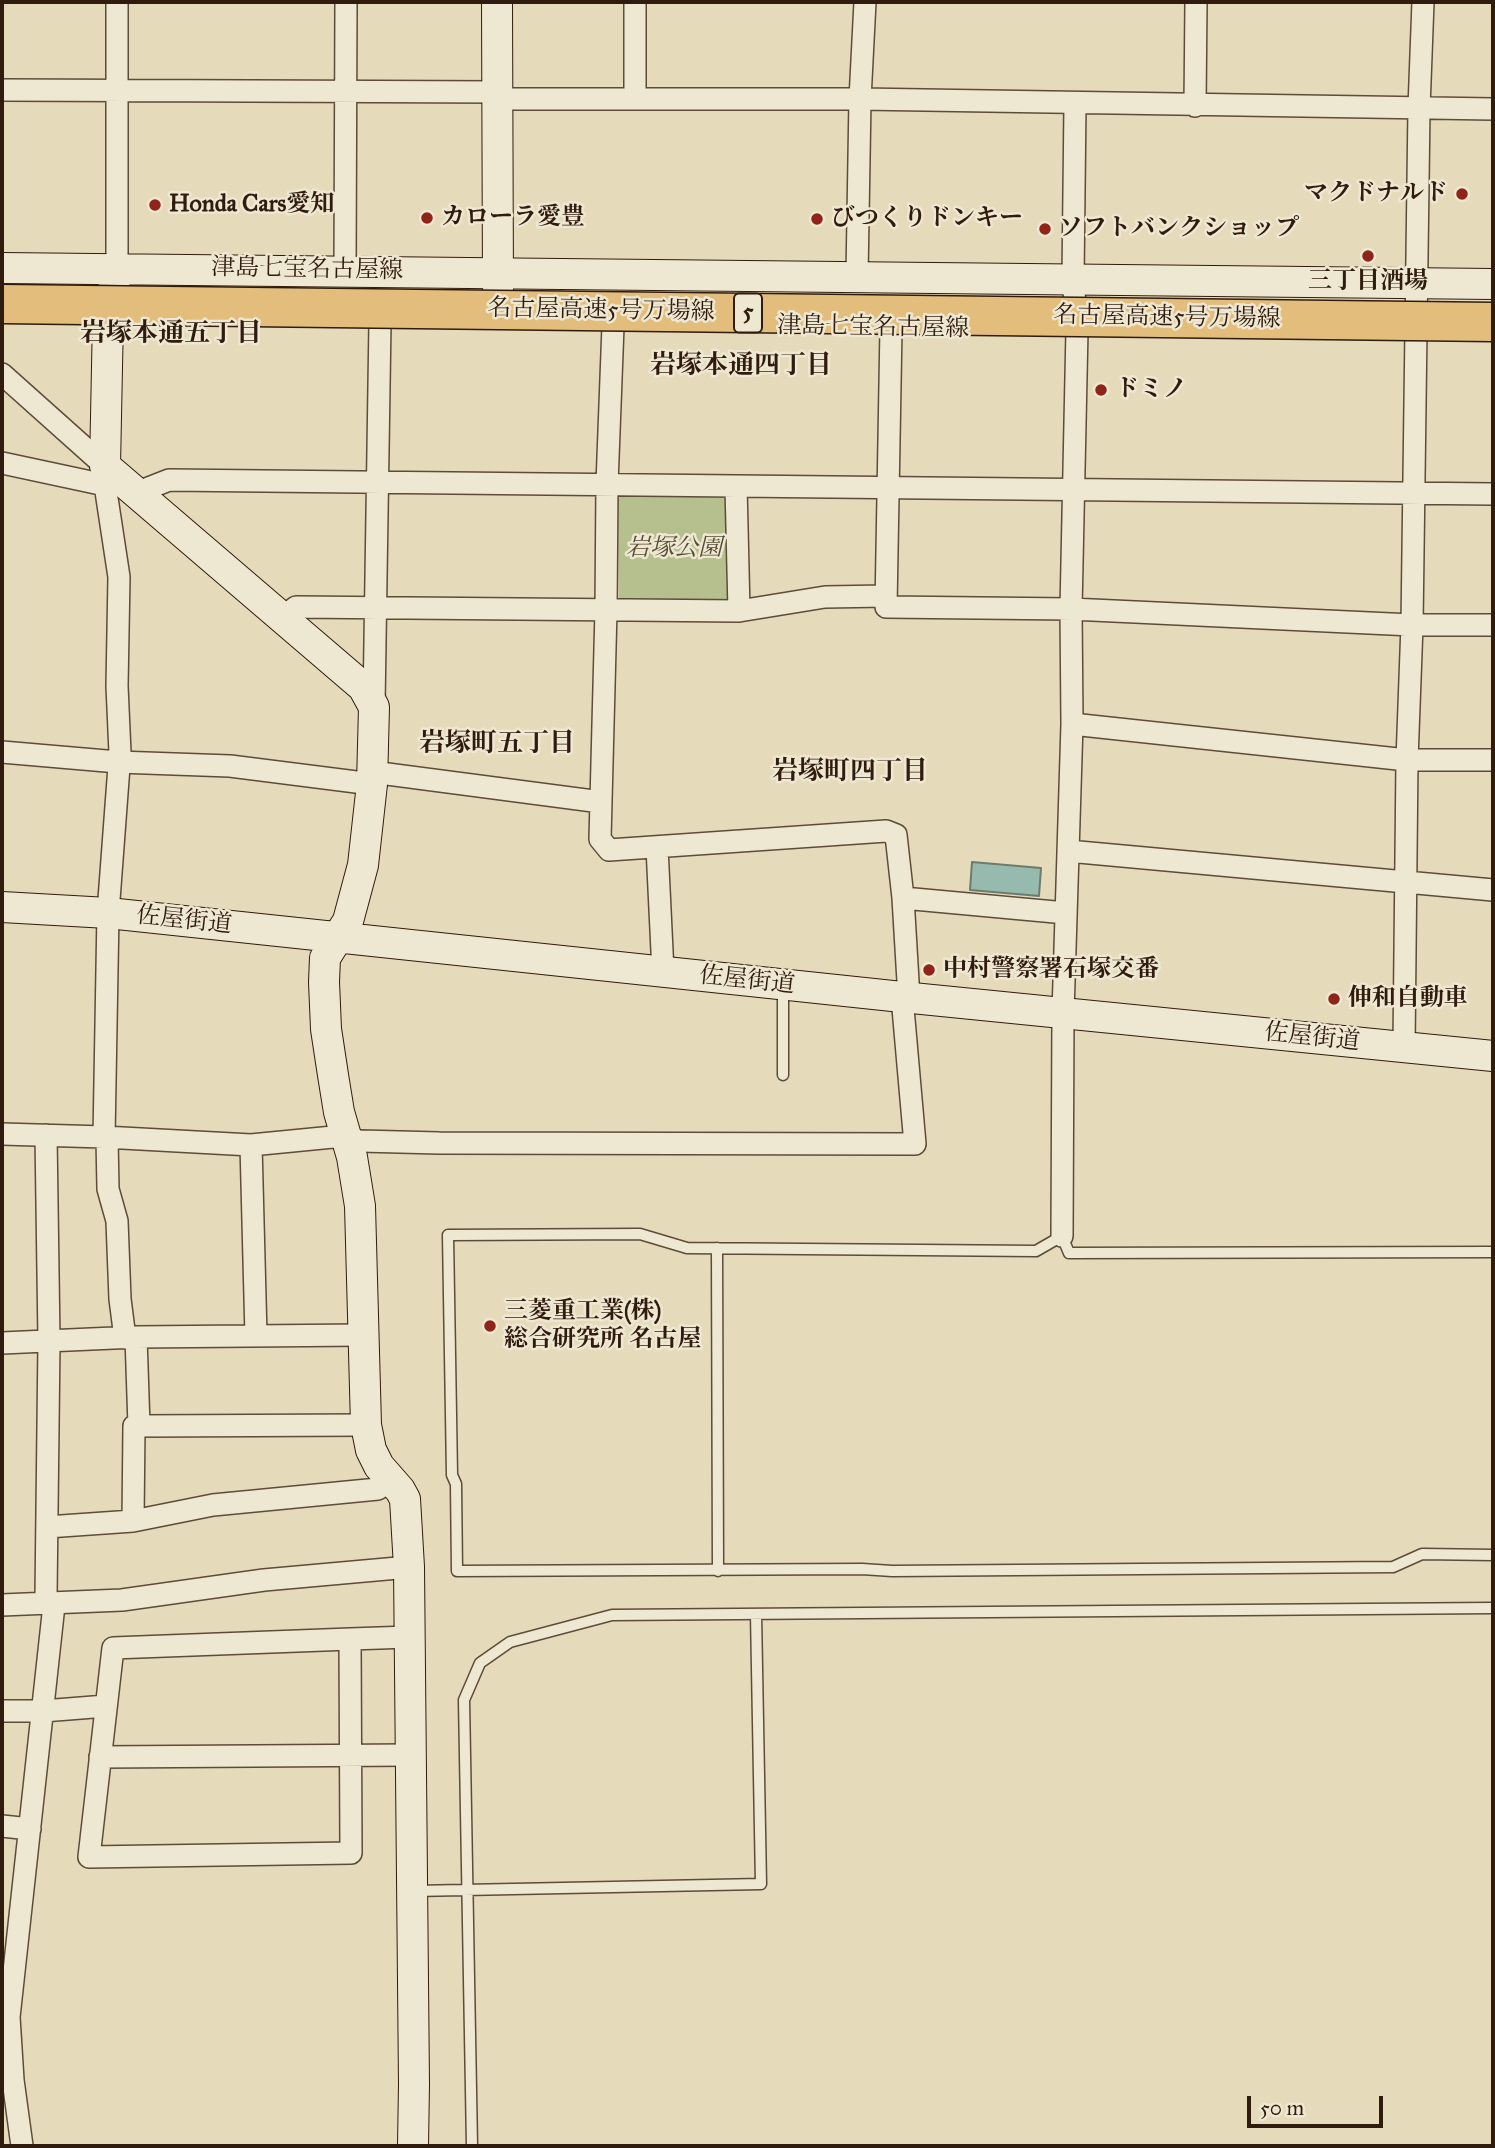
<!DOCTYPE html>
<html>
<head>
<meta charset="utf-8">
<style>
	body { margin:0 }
	#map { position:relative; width:1495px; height:2148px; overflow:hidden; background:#e5dab9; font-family:"IM FELL Great Primer",serif }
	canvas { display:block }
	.frame { position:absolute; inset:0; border:4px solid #301c0e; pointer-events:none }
	.scale { position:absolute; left:1247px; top:2096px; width:136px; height:32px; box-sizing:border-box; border:4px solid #301c0e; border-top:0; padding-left:9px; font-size:21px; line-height:24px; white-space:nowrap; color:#301c0e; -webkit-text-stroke:5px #eee7d2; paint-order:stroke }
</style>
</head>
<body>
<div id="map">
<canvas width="1495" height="2148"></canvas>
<div class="frame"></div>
<div class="scale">50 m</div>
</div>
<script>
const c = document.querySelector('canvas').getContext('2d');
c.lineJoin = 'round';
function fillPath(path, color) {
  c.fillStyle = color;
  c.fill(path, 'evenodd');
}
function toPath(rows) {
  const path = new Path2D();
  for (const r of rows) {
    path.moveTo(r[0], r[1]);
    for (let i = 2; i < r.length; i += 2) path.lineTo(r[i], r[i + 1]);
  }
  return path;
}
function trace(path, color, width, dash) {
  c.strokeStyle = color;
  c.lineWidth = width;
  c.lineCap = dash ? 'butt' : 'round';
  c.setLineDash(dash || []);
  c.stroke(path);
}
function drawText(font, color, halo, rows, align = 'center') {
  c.font = font + ' "IM FELL Great Primer","Noto Serif JP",serif';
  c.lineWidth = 5;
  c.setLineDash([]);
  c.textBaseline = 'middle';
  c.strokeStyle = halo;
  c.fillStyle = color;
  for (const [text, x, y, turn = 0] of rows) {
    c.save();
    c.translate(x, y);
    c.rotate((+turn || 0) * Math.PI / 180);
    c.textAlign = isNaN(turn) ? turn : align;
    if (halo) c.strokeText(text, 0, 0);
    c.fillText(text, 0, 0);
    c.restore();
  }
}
fillPath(toPath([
	[623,494,722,496,731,504,730,596,721,604,619,602,618,499]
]), '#b6bf8e');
const water = toPath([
	[972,862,1041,868,1039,896,970,890,972,862]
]);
fillPath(water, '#96bbae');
trace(water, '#6d7b6e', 2);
const lane = toPath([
	[783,1075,783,988],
	[717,1248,718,1571],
	[1493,1252,1069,1253,1062,1236,1036,1251,687,1248,640,1234,448,1235,452,1475,456,1484,457,1571,862,1569,892,1571,1393,1567,1422,1554,1493,1555],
	[414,1891,761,1884,756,1614],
	[472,2146,464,1700,480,1663,510,1642,612,1615,1493,1608]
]);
const street = toPath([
	[635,2,635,99],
	[2,90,498,92],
	[498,99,861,99,1493,109],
	[1195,106,1196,2],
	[117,268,117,2],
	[345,270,346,2],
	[857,276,860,99,865,2],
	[613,326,607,484,606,610,600,839,609,850,886,831,896,835,903,898,909,998],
	[891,328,886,607,1071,609,1412,625,1493,625],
	[2,374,105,466,105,485,119,577,117,686,120,753,108,913,104,1137],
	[2,463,105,485],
	[736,486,739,611],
	[136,493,169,480,1493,494],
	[282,618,296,607,739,611,825,597,886,596],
	[374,705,380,322],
	[1072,724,1407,760,1493,760],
	[2,752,118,762,230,766,372,784],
	[372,772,601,802],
	[657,847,663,972],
	[1068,851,1493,890],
	[903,898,1066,913],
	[1404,1047,1407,760,1412,625,1419,108,1423,2],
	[2,1134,104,1137,251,1145,333,1137,360,1141,439,1143,915,1144,902,997],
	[46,1135,49,1341,46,1596,54,1605],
	[107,1138,108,1189,117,1221,120,1299,125,1338],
	[251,1145,256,1336],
	[1062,1236,1063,1013,1072,724,1071,609,1077,330,1073,278,1075,104],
	[2,1343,136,1337,363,1335],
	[139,1426,366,1425],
	[133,1521,134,1426,139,1426,136,1337],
	[47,1527,133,1521,213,1505,378,1489,392,1480],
	[2,1605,122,1600,264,1580,409,1567],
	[350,1639,351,1853,89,1857,113,1648,350,1639,409,1637],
	[2,1711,43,1711,106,1706],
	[100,1757,410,1755],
	[2,1826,30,1829],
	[22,2146,13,2080,9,2017,54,1605]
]);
const secondary = toPath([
	[497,2,498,292],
	[2,268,1493,284],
	[117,268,108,318,105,466,363,687,374,707,372,784,363,865,348,921,325,958,324,982,326,1029,333,1075,339,1112,352,1157,360,1206,366,1425,371,1450,379,1466,400,1490,405,1499,409,1567,414,2084,413,2146],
	[2,907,108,913,902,997,1493,1056]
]);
trace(lane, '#5d4c39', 13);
trace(street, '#5d4c39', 24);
trace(secondary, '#301c0e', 32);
trace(lane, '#eee7d2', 10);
trace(street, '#eee7d2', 21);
trace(secondary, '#eee7d2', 30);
const highwayBridge = toPath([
	[2,304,1493,322]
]);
trace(highwayBridge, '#301c0e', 41, []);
trace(highwayBridge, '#e2bd7c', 38);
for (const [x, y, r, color] of [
	[1462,194,7,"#8f2418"],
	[155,205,7,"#8f2418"],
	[427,218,7,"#8f2418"],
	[817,219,7,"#8f2418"],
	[1045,229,7,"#8f2418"],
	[1368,256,7,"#8f2418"],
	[1101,390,7,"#8f2418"],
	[929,970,7,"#8f2418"],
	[1334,999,7,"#8f2418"],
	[490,1326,7,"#8f2418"]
]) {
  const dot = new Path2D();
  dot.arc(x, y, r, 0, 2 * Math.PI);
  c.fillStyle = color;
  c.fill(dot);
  trace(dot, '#eee7d2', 2.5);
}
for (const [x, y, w] of [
	[748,313,28]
]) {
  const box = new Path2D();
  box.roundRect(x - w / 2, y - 19.5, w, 39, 5);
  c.fillStyle = '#eee7d2';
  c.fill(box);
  trace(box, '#301c0e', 2);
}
drawText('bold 23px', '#301c0e', null, [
	["5",748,313]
]);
drawText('bold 24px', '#301c0e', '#eee7d2', [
	["マクドナルド",1448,194,"right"],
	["Honda Cars愛知",169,205],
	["カローラ愛豊",441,218],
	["びつくりドンキー",831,219],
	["ソフトバンクショップ",1059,229],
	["三丁目酒場",1368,282,"center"],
	["ドミノ",1115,390],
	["中村警察署石塚交番",943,970],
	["伸和自動車",1348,999],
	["三菱重工業(株)",504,1312],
	["総合研究所 名古屋",504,1340]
], 'left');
drawText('24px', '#301c0e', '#eee7d2', [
	["津島七宝名古屋線",307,270,1],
	["名古屋高速5号万場線",601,311,1],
	["名古屋高速5号万場線",1167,318,1],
	["津島七宝名古屋線",873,328,1],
	["佐屋街道",184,921,6],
	["佐屋街道",747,981,6],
	["佐屋街道",1312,1038,6]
]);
drawText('italic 24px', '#584d34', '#eee7d2', [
	["岩塚公園",674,549]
]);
drawText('bold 26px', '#301c0e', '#eee7d2', [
	["岩塚本通五丁目",171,335],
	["岩塚本通四丁目",741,367],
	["岩塚町五丁目",497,745],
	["岩塚町四丁目",850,773]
]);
</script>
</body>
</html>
